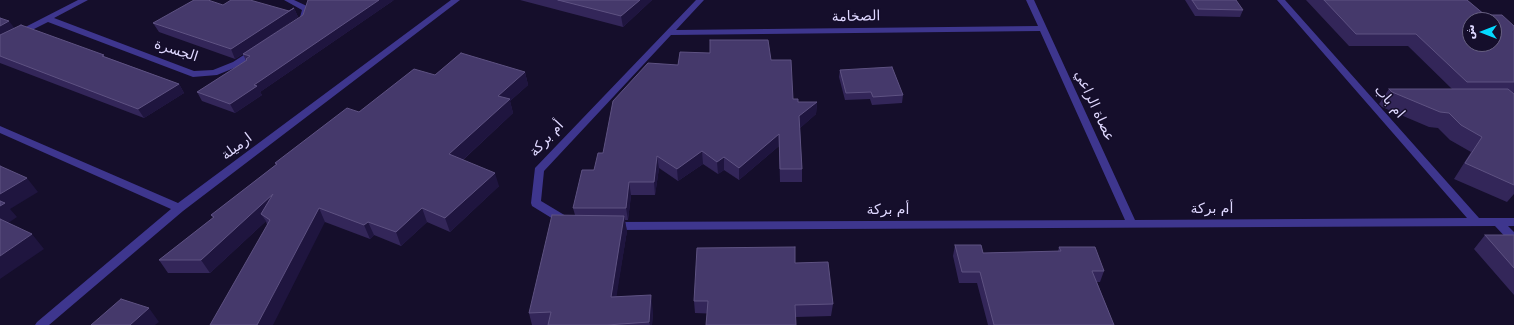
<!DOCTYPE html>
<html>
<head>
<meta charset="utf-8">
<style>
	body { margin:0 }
	#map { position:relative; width:1514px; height:325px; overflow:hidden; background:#150e2b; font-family:"DejaVu Sans",Vazirmatn,sans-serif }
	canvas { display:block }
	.north { position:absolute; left:1462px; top:12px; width:40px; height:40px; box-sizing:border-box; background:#150e2b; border:1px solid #665f80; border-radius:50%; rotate:270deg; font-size:11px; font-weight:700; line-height:16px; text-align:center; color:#dfd8ff }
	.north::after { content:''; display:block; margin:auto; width:14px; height:18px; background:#04d9ff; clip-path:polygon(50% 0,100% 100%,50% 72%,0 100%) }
</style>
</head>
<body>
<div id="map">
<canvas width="1514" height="325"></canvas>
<div class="north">ش</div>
</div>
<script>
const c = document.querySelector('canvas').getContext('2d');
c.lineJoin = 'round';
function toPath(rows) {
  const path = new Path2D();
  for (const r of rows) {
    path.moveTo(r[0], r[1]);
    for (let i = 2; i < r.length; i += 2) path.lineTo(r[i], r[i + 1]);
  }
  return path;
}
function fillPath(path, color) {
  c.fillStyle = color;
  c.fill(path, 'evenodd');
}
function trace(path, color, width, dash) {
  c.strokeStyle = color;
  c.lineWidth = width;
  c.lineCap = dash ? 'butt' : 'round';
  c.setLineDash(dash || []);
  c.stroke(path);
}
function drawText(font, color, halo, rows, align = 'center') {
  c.font = font + ' "DejaVu Sans",Vazirmatn,sans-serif';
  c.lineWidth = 3;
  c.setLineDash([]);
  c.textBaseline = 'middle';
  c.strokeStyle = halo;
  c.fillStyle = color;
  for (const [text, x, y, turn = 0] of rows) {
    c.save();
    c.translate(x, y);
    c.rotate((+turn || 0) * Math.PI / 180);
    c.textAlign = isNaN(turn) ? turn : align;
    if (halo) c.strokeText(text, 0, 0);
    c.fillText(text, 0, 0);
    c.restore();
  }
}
fillPath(toPath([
	[78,0,88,0,54,18,194,71,213,70,233,62,253,49,259,49,260,51,239,66,217,75,193,77,48,22,0,46,0,40,78,0],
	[284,0,294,0,309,7,310,9,306,23,300,23,299,21,302,10,284,0],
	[451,0,460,0,183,211,49,325,35,325,37,322,171,209,0,133,0,126,178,203,451,0],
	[696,0,704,0,676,30,1038,26,1026,0,1034,0,1135,220,1467,218,1277,0,1285,0,1479,218,1514,218,1514,226,1508,226,1514,232,1514,243,1510,242,1495,226,612,230,608,229,607,226,608,223,612,222,1125,220,1040,31,671,35,544,171,541,201,571,219,572,222,571,225,563,225,532,206,531,203,535,168,696,0]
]), '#3e368e');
fillPath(toPath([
	[394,0,260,92,262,95,235,113,202,101,197,92,246,61,243,54,235,59,159,32,153,23,223,5,289,11,294,8,298,17,251,49],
	[520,0,652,0,623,27],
	[1185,0,1236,0,1243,10,1240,17,1195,16],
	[1306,0,1467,0,1485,15,1514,26,1514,194,1507,202,1454,179,1471,152,1450,140,1438,128,1429,127,1382,107,1379,104,1389,89,1452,89,1408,46,1349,46],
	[0,18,14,28,106,57,179,84,184,93,144,118,0,63],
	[771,60,793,99,798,102,817,102,816,114,800,128,802,169,802,182,780,182,779,146,739,180,724,170,718,174,703,164,678,181,659,168,655,195,631,195,628,220,625,220,627,231,616,296,653,311,652,325,532,325,529,313,575,215,573,208,603,153,678,65],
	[840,70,903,95,902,103,872,105,870,99,845,100,839,77],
	[525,72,528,85,510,101,513,113,463,160,499,186,450,232,427,222,401,246,374,235,370,239,325,222,267,225,266,221,210,273,168,273,159,260,213,218,211,215,276,165,275,163,359,112,435,75],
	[1485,235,1514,235,1514,295,1474,249],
	[955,245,983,253,1058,251,1059,247,1104,271,1100,282,1097,282,1114,325,988,325,977,283,959,283,953,256],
	[795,263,833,304,831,316,796,317,695,313,694,301]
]), '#332659');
fillPath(toPath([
	[379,0,394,0,260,92,262,95,235,113,230,104,254,85],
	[640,0,652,0,623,27,621,16],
	[294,8,298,17,235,59,231,49],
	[9,21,16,30,0,38,0,26],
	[525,72,528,85,510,101,513,113,454,168,449,154,498,96],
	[179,84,184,93,144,118,138,109],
	[817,102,816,114,799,129,799,116],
	[779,134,779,146,739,180,739,168],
	[702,151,703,164,678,181,677,169],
	[657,156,659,168,655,195,654,182],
	[724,157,724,170,718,174,717,162],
	[495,173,499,186,450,232,445,218],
	[27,178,38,192,10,209,17,217,1,228,0,227,0,194],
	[629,182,631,195,628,220,626,208],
	[273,194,261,214,266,221,210,273,201,260],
	[319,208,325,222,273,325,257,325],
	[422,208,427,222,401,246,396,232],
	[624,216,627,231,614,312,611,297],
	[368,222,374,235,370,239,364,225],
	[32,234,44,249,0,279,0,256],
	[651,295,653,311,652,325,650,325,649,322],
	[149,308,159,322,155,325,130,325]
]), '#1f153f');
const building = toPath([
	[194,0,208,0,223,5,231,0,250,0,289,11,294,8,231,49,153,23,194,0],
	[308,0,379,0,254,85,257,86,230,104,197,92,247,60,246,59,250,56,243,54,303,15,308,0],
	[558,0,640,0,621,16,558,0],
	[1192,0,1236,0,1243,10,1198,9,1192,0],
	[1324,0,1467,0,1485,15,1502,15,1514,26,1514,82,1467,82,1416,34,1356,34,1324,0],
	[1470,20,1494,20,1494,44,1470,44,1470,20],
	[0,18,9,21,0,26,0,18],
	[21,25,104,55,102,56,179,84,138,109,0,56,0,35,21,25],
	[710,40,768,40,771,60,791,60,793,99,798,99,798,102,817,102,799,116,802,169,780,169,779,134,739,168,724,157,717,162,702,151,677,169,657,156,654,182,629,182,626,208,573,208,582,170,594,170,598,153,603,153,613,101,648,63,678,65,680,52,710,53,710,40],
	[461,53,525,72,498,96,510,99,449,154,495,173,445,218,422,208,396,232,368,222,364,225,319,208,257,325,210,325,270,220,261,214,273,194,201,260,159,260,214,217,211,215,277,164,275,163,347,108,359,112,414,69,435,75,461,53],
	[892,67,903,95,873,97,871,92,846,93,840,70,892,67],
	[1389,89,1508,89,1514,94,1514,185,1465,163,1482,137,1461,125,1449,113,1440,112,1392,92,1389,89],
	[0,166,27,178,0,194,0,166],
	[0,201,5,203,0,206,0,201],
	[552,215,624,216,611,297,651,295,649,322,607,325,548,325,551,312,529,313,552,215],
	[0,219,32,234,0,256,0,219],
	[1485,235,1514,235,1514,268,1485,235],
	[955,245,981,245,983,253,1061,251,1059,247,1095,247,1104,271,1092,271,1114,325,994,325,980,272,962,272,955,245],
	[795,247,795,263,828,262,833,304,795,305,796,325,706,325,708,301,694,301,697,248,795,247],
	[121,299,149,308,130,325,91,325,121,299]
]);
fillPath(building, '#45396b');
trace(building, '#5e5282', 1);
drawText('14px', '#dfd8ff', '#150e2b', [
	["الصخامة",856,17,-1],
	["الجسرة",176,51,18],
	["ام باب",1389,102,49],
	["عصاة الراعي",1094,106,65],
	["أم بركة",547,139,-47],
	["ارميلة",237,147,-37],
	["أم بركة",1212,209],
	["أم بركة",888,210]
]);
</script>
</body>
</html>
